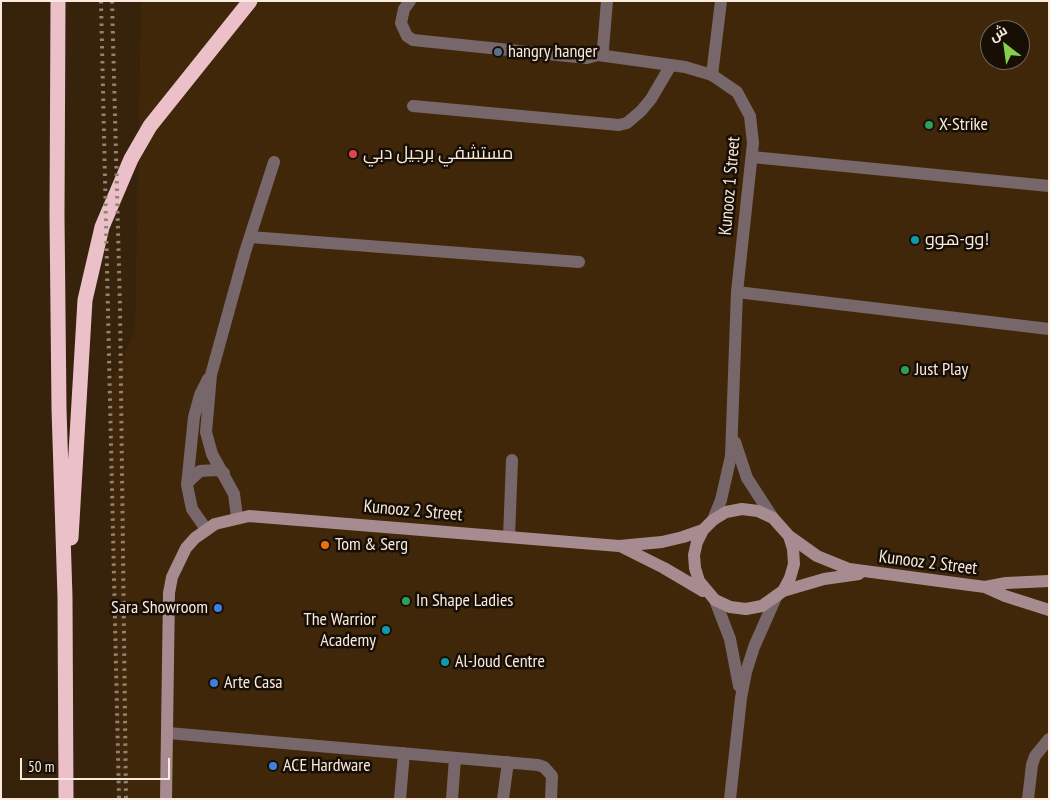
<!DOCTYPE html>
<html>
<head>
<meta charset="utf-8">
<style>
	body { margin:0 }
	#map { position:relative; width:1050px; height:800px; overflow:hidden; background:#37220c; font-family:"PT Sans Narrow",Cairo,sans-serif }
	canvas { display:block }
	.frame { position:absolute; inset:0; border:2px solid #f9ebde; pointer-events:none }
	.north { position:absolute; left:980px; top:20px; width:50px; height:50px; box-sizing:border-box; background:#170e06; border:1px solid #71665c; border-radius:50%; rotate:330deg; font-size:14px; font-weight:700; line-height:20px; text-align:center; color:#f9ebde }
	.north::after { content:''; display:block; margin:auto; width:18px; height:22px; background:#85cf4c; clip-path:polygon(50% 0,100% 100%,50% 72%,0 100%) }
	.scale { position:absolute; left:20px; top:758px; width:150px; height:22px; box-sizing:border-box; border:2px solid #f9ebde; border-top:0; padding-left:6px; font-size:15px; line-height:18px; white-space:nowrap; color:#f9ebde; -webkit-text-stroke:4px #170e06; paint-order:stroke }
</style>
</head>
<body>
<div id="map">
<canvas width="1050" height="800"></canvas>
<div class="frame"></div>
<div class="north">ش</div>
<div class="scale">50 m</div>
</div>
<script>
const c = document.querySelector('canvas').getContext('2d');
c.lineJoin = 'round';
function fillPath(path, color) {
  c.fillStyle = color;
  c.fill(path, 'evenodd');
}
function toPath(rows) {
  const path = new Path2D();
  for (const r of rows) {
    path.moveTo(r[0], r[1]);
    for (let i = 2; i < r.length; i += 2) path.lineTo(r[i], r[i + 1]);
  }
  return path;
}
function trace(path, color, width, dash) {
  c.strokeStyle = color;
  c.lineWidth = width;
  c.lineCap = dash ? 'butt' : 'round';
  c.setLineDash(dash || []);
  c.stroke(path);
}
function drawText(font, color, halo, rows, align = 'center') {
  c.font = font + ' "PT Sans Narrow",Cairo,sans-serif';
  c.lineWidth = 5;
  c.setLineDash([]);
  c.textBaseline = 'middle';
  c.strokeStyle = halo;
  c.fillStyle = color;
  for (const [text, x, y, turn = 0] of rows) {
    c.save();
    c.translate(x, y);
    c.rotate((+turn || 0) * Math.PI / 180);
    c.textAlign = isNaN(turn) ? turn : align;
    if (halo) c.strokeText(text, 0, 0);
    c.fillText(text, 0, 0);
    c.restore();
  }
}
fillPath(toPath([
	[141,1,1049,1,1049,799,117,799,109,389,135,331],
	[990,30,1020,30,1020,60,990,60]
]), '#40270a');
trace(toPath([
	[410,1,404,9,401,23,407,36,413,40,587,58,598,55,603,49,607,1],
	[712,75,721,1],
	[413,106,619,125,627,123,641,111,651,99,671,65],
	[752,157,1049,186],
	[250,237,579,262],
	[737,292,1049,329],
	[188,482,200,471,217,470,224,473],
	[237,517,234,494,212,454,206,432,211,375,245,252,274,162],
	[206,529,192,509,187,485,194,417,200,395,208,379],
	[509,537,512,460],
	[168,733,538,765,544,767,552,776,551,799],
	[400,799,404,753],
	[452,799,455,758],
	[503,799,508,762],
	[1028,799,1032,765,1035,756,1049,739]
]), '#78676a', 12);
trace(toPath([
	[598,55,685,67,712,75,737,92,750,116,753,143,737,292,731,456,721,500,713,520],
	[735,442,747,478,773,518],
	[715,600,730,639,739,686],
	[730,799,741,698,746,672,754,647,776,597]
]), '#78676a', 12);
trace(toPath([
	[789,536,817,556,849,569,985,587,1005,596,1049,610],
	[622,547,664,568,703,591],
	[985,587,1006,583,1049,581],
	[783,591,824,579,859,574],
	[166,799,169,593,172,577,186,548,195,538,215,524,249,516,619,546,662,542,683,537,703,530,713,520,726,512,742,509,758,511,773,518,789,536,793,549,794,564,790,578,783,591,762,606,746,609,730,607,715,600,699,581,695,568,694,555,697,542,703,530]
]), '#a68b91', 12);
trace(toPath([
	[58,1,57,216,59,409,65,597,66,799],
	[71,538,85,300,102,227,131,159,150,126,250,1]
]), '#ebc0c9', 15);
trace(toPath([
	[101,1,119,799],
	[112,1,120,307,126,799]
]), '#938270', 4, [2.5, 5]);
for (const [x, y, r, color] of [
	[498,52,5,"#5c6f8a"],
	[929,125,5,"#2e9e5b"],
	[353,154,5,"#e0444e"],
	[915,240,5,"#0f9aa8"],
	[905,370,5,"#2e9e5b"],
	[325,545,5,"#e8710a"],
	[406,601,5,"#2e9e5b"],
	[218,608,5,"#3f7fe0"],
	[386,630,5,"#0f9aa8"],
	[445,662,5,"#0f9aa8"],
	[214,683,5,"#3f7fe0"],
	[273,766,5,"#3f7fe0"]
]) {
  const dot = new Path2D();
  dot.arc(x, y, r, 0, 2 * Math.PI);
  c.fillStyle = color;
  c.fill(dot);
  trace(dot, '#170e06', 2);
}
drawText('18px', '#f9ebde', '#170e06', [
	["hangry hanger",508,52],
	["X-Strike",939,125],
	["مستشفي برجيل دبي",363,154],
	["وو-هوو!",925,240],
	["Just Play",915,370],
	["Tom & Serg",335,545],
	["In Shape Ladies",416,601],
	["Sara Showroom",208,608,"right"],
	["The Warrior",376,620,"right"],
	["Academy",376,641,"right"],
	["Al-Joud Centre",455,662],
	["Arte Casa",224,683],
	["ACE Hardware",283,766]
], 'left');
drawText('18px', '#f9ebde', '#170e06', [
	["Kunooz 1 Street",730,186,-85],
	["Kunooz 2 Street",413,511,5],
	["Kunooz 2 Street",928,563,7]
]);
</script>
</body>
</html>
